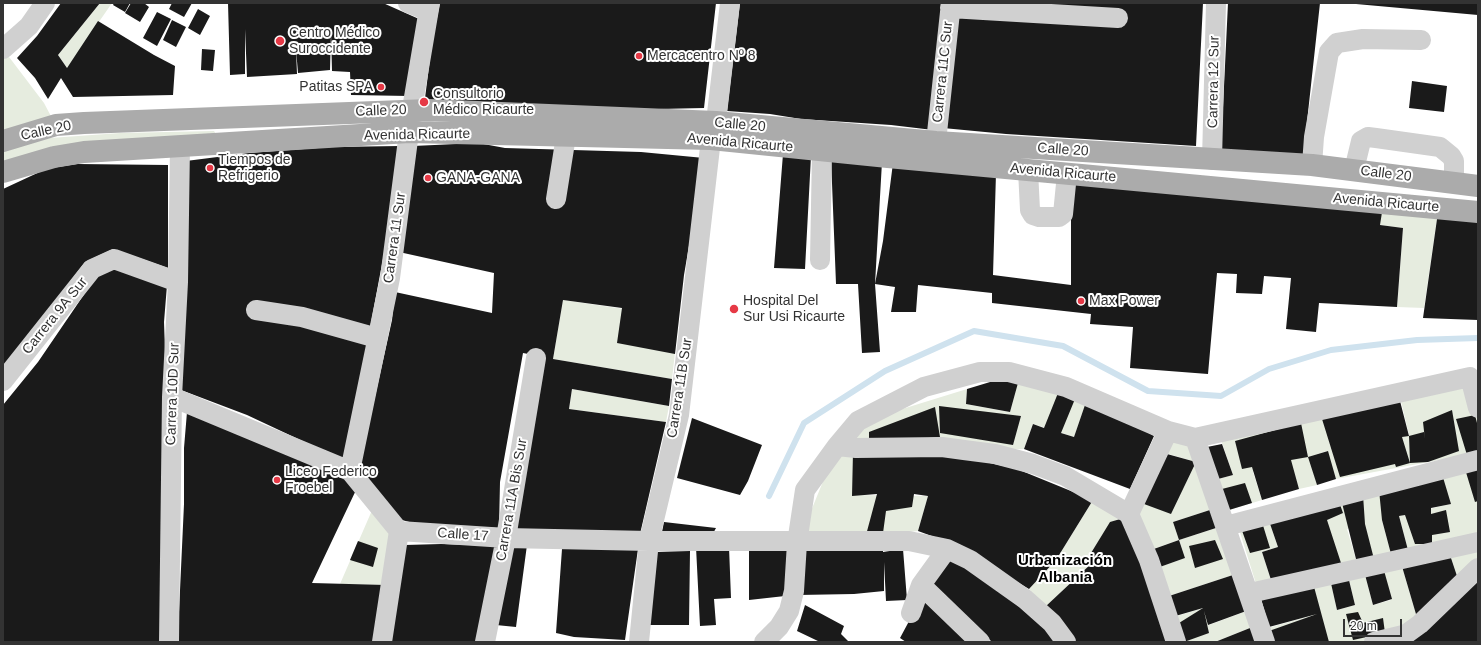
<!DOCTYPE html>
<html>
<head>
<meta charset="utf-8">
<style>
	body { margin:0 }
	#map { position:relative; width:1481px; height:645px; overflow:hidden; background:#fff; font-family:Helvetica,sans-serif }
	canvas { display:block }
	.frame { position:absolute; inset:0; border:4px solid #333; pointer-events:none }
	.scale { position:absolute; left:1343px; top:619px; width:59px; height:18px; box-sizing:border-box; border:2px solid #333; border-top:0; padding-left:5px; font-size:12px; line-height:14px; white-space:nowrap; color:#333; -webkit-text-stroke:3px #fff; paint-order:stroke }
</style>
</head>
<body>
<div id="map">
<canvas width="1481" height="645"></canvas>
<div class="frame"></div>
<div class="scale">20 m</div>
</div>
<script>
const c = document.querySelector('canvas').getContext('2d');
c.lineJoin = 'round';
function fillPath(path, color) {
  c.fillStyle = color;
  c.fill(path, 'evenodd');
}
function toPath(rows) {
  const path = new Path2D();
  for (const r of rows) {
    path.moveTo(r[0], r[1]);
    for (let i = 2; i < r.length; i += 2) path.lineTo(r[i], r[i + 1]);
  }
  return path;
}
function trace(path, color, width, dash) {
  c.strokeStyle = color;
  c.lineWidth = width;
  c.lineCap = dash ? 'butt' : 'round';
  c.setLineDash(dash || []);
  c.stroke(path);
}
function drawText(font, color, halo, rows, align = 'center') {
  c.font = font + ' Helvetica,sans-serif';
  c.lineWidth = 4;
  c.setLineDash([]);
  c.textBaseline = 'middle';
  c.strokeStyle = halo;
  c.fillStyle = color;
  for (const [text, x, y, turn = 0] of rows) {
    c.save();
    c.translate(x, y);
    c.rotate((+turn || 0) * Math.PI / 180);
    c.textAlign = isNaN(turn) ? turn : align;
    if (halo) c.strokeText(text, 0, 0);
    c.fillText(text, 0, 0);
    c.restore();
  }
}
fillPath(toPath([
	[100,3,112,3,67,68,58,55],
	[3,49,44,103,53,120,3,141],
	[214,131,221,142,3,161,3,151,50,138,120,133],
	[1383,206,1438,212,1424,308,1397,307,1403,228,1379,225],
	[563,300,679,317,672,379,553,359],
	[1470,377,1478,417,1478,453,1336,479,1327,451,1309,457,1317,485,1299,489,1290,460,1253,472,1262,500,1229,510,1218,479,1233,475,1219,434,1377,398,1386,441,1409,435,1399,393],
	[1018,383,1086,402,1074,437,1033,424,1024,449,939,452,853,495,928,496,918,531,798,543,837,447,857,423,967,389,966,404,1010,412],
	[572,389,669,406,666,422,569,409],
	[1168,431,1195,438,1213,509,1173,522,1179,540,1219,527,1236,574,1166,597,1148,571,1185,558,1179,540,1142,553,1129,514,1110,523,1091,553,1093,562,1045,607,1029,589,1056,560,1093,500,1135,501,1171,513,1196,462,1158,451],
	[1478,461,1478,540,1408,550,1399,516,1382,520,1391,554,1374,559,1364,524,1347,529,1357,563,1323,571,1305,509,1392,488,1400,516,1450,504,1442,474],
	[373,508,392,533,386,585,340,584],
	[1268,518,1278,547,1262,552,1272,583,1257,587,1238,526],
	[1478,547,1478,562,1459,582,1449,552],
	[1401,563,1418,621,1395,642,1265,642,1261,630,1320,613,1313,583,1330,579,1337,610,1355,605,1348,576,1364,571,1373,605,1391,600,1383,567],
	[1203,608,1209,625,1249,610,1255,626,1215,642,1136,642,1164,620]
]), '#e6ecdf');
trace(toPath([
	[769,496,804,423,885,371,974,331,1063,346,1148,391,1221,396,1269,369,1331,350,1417,340,1478,338]
]), '#cfe2ee', 6);
fillPath(toPath([
	[61,3,100,3,58,55,67,68,98,21,154,55,175,66,173,95,73,97,61,78,48,99,35,78,17,58,37,36],
	[114,3,130,3,125,12,113,5],
	[131,3,144,3,149,7,140,22,125,13],
	[172,3,192,3,184,17,169,9],
	[228,3,383,3,419,19,409,96,351,95,350,72,332,71,331,33,330,70,298,73,296,49,297,74,247,77,245,29,245,74,230,75],
	[440,3,716,3,704,108,566,111,424,106,432,43],
	[740,3,943,3,933,130,891,125,801,119,770,114,727,111],
	[981,3,1203,3,1196,146,1006,134,943,128,954,13],
	[1228,3,1320,3,1303,158,1221,149],
	[1357,3,1478,3,1478,15,1356,4],
	[198,9,210,16,200,35,188,28],
	[157,12,171,19,157,46,143,38],
	[172,20,186,27,176,47,163,40],
	[202,49,215,50,213,71,201,70],
	[1412,81,1447,86,1444,112,1409,108],
	[478,143,505,148,641,152,704,158,684,275,675,354,617,343,622,308,563,300,553,359,672,379,669,406,572,389,569,409,666,422,640,534,513,531,539,356,523,353,500,482,499,528,417,524,398,519,359,469,392,320,395,292,492,313,494,273,399,252,413,146],
	[400,146,388,232,345,461,247,415,181,390,186,161,249,153,332,147],
	[783,154,811,156,805,269,774,268],
	[831,158,882,162,875,284,880,352,862,353,858,284,836,284],
	[893,163,996,173,993,275,1071,285,1071,181,1383,206,1380,225,1403,228,1397,307,1319,303,1316,332,1286,329,1291,278,1264,276,1262,294,1236,293,1237,274,1217,273,1208,374,1130,368,1133,327,1090,324,1091,314,992,303,992,293,918,285,916,312,891,312,895,287,875,284,883,241],
	[77,164,168,165,168,268,113,249,85,262,3,369,3,189,46,169],
	[1438,212,1478,215,1478,320,1423,318],
	[119,268,167,285,164,322,165,351,162,642,3,642,3,405,38,362,98,274],
	[1000,379,1018,383,1010,412,966,404,967,389],
	[1058,393,1075,399,1061,433,1074,437,1086,402,1124,419,1154,436,1130,489,1024,449,1033,424,1044,428],
	[1400,401,1409,436,1402,437,1410,463,1396,467,1395,464,1340,477,1322,419],
	[939,406,1021,416,1013,445,940,433],
	[935,407,940,437,869,443,869,432],
	[1452,410,1459,451,1428,462,1410,463,1409,436,1424,432,1425,440,1423,422],
	[187,412,346,476,357,488,312,583,386,585,378,642,179,642,179,612,184,504,184,448],
	[1475,415,1478,427,1478,453,1467,455,1456,419],
	[692,418,762,445,748,481,740,495,677,478],
	[1301,423,1308,457,1291,460,1299,489,1262,500,1252,467,1242,469,1235,441],
	[1222,444,1233,475,1218,479,1207,447],
	[1328,451,1336,479,1317,485,1308,457],
	[853,452,940,452,1017,469,1093,500,1056,560,1029,589,951,543,918,531,928,496,914,494,912,507,886,511,883,533,866,535,877,494,852,496],
	[1167,454,1196,462,1171,514,1144,504],
	[1478,465,1478,501,1475,502,1465,469],
	[1442,474,1451,504,1431,508,1431,514,1446,510,1450,532,1432,535,1432,544,1415,544,1405,515,1399,516,1408,550,1391,554,1382,520,1379,490],
	[1245,483,1252,503,1229,510,1222,489],
	[1363,495,1365,524,1374,559,1357,563,1341,499],
	[1338,499,1343,513,1327,520,1342,566,1272,583,1262,552,1278,547,1268,518],
	[1213,509,1219,527,1179,540,1173,522],
	[1127,517,1171,642,1074,642,1045,607,1093,562,1091,553,1110,522],
	[1261,519,1270,548,1250,553,1240,525],
	[664,522,716,528,710,539,661,537],
	[1179,540,1185,558,1157,568,1151,550],
	[1215,540,1223,559,1195,568,1189,546],
	[358,541,378,548,373,567,350,560],
	[510,543,527,545,516,627,496,625],
	[441,544,498,546,479,642,390,642,405,545],
	[883,544,883,552,903,549,907,600,886,601,884,562,884,591,854,594,798,595,801,547],
	[696,547,729,547,731,598,714,599,716,625,700,626],
	[749,547,792,547,785,596,749,600],
	[562,549,638,549,625,640,574,637,556,633],
	[690,551,689,625,648,625,655,552],
	[1449,552,1459,582,1418,621,1401,563],
	[946,555,983,577,1045,628,1057,642,992,642,929,580],
	[1383,567,1392,599,1373,605,1364,571],
	[1236,574,1249,610,1208,625,1204,611,1209,633,1184,642,1179,623,1203,608,1172,617,1166,597],
	[1348,576,1355,605,1337,610,1330,579],
	[1478,576,1478,642,1406,642],
	[1313,583,1329,642,1273,642,1269,631,1317,614,1269,627,1260,595],
	[922,597,974,642,906,642,900,638],
	[805,605,844,626,841,634,849,642,820,642,797,631],
	[1358,612,1363,623,1383,618,1385,633,1353,640,1346,614],
	[1255,626,1260,642,1215,642]
]), '#1a1a1a');
trace(toPath([
	[408,3,428,11],
	[950,8,1118,18],
	[3,49,29,26,45,3],
	[716,122,730,3],
	[936,142,951,3],
	[1212,160,1216,3],
	[1312,165,1314,137,1329,52,1337,43,1363,39,1421,40],
	[1028,170,1030,210,1033,215,1039,217,1059,217,1063,214,1067,174],
	[1354,170,1361,141,1368,137,1376,138,1440,147,1451,156,1454,161,1454,183],
	[556,199,566,136],
	[820,260,822,151],
	[256,310,302,317,377,338],
	[3,381,92,269,114,259,178,282],
	[172,397,350,471,399,531,506,538,649,541,909,541,947,549,970,560,1025,599,1052,623,1066,642],
	[1195,438,1265,642],
	[837,446,856,448,942,447,964,450,995,454,1033,464,1065,476,1129,514,1149,560,1176,642],
	[350,471,390,278,412,109,430,3],
	[1129,514,1168,431],
	[1226,526,1478,460],
	[921,585,980,642],
	[1250,593,1478,542],
	[911,613,921,585,947,549],
	[169,642,172,397,178,282,180,146],
	[382,642,399,531],
	[485,642,506,538,536,358],
	[639,642,649,541,679,415,711,139],
	[764,642,779,627,789,611,794,591,797,543,805,490,837,446,858,421,924,387,980,372,1009,372,1066,387,1168,431,1195,438,1470,377,1478,408],
	[1374,642,1403,635],
	[1395,642,1420,624,1478,568]
]), '#d0d0d0', 20);
trace(toPath([
	[3,141,56,125,84,123,429,110,716,122,936,142,1312,165,1478,186],
	[3,172,54,157,84,152,409,132,711,139,888,157,1478,212]
]), '#ababab', 22);
for (const [x, y, r, color] of [
	[280,41,5,"#e63946"],
	[639,56,4,"#e63946"],
	[381,87,4,"#e63946"],
	[424,102,5,"#e63946"],
	[210,168,4,"#e63946"],
	[428,178,4,"#e63946"],
	[1081,301,4,"#e63946"],
	[734,309,5,"#e63946"],
	[277,480,4,"#e63946"]
]) {
  const dot = new Path2D();
  dot.arc(x, y, r, 0, 2 * Math.PI);
  c.fillStyle = color;
  c.fill(dot);
  trace(dot, '#fff', 1.5);
}
drawText('14px', '#333', '#fff', [
	["Centro Médico",289,33],
	["Suroccidente",289,49],
	["Mercacentro Nº 8",647,56],
	["Patitas SPA",373,87,"right"],
	["Consultorio",433,94],
	["Médico Ricaurte",433,110],
	["Tiempos de",218,160],
	["Refrigerio",218,176],
	["GANA-GANA",436,178],
	["Hospital Del",743,301],
	["Sur Usi Ricaurte",743,317],
	["Max Power",1089,301],
	["Liceo Federico",285,472],
	["Froebel",285,488]
], 'left');
drawText('14px', '#333', '#fff', [
	["Carrera 11C Sur",943,72,-84],
	["Carrera 12 Sur",1214,82,-89],
	["Calle 20",381,111,-2],
	["Calle 20",740,125,5],
	["Calle 20",46,131,-12],
	["Avenida Ricaurte",417,135,-1],
	["Avenida Ricaurte",740,143,5],
	["Calle 20",1063,150,4],
	["Avenida Ricaurte",1063,173,5],
	["Calle 20",1386,174,7],
	["Avenida Ricaurte",1386,203,5],
	["Carrera 11 Sur",395,238,-82],
	["Carrera 9A Sur",55,316,-51],
	["Carrera 11B Sur",680,388,-81],
	["Carrera 10D Sur",173,394,-88],
	["Carrera 11A Bis Sur",512,500,-80],
	["Calle 17",463,535,4]
]);
drawText('bold 15px', '#000', '#fff', [
	["Urbanización",1065,561],
	["Albania",1065,578]
]);
</script>
</body>
</html>
